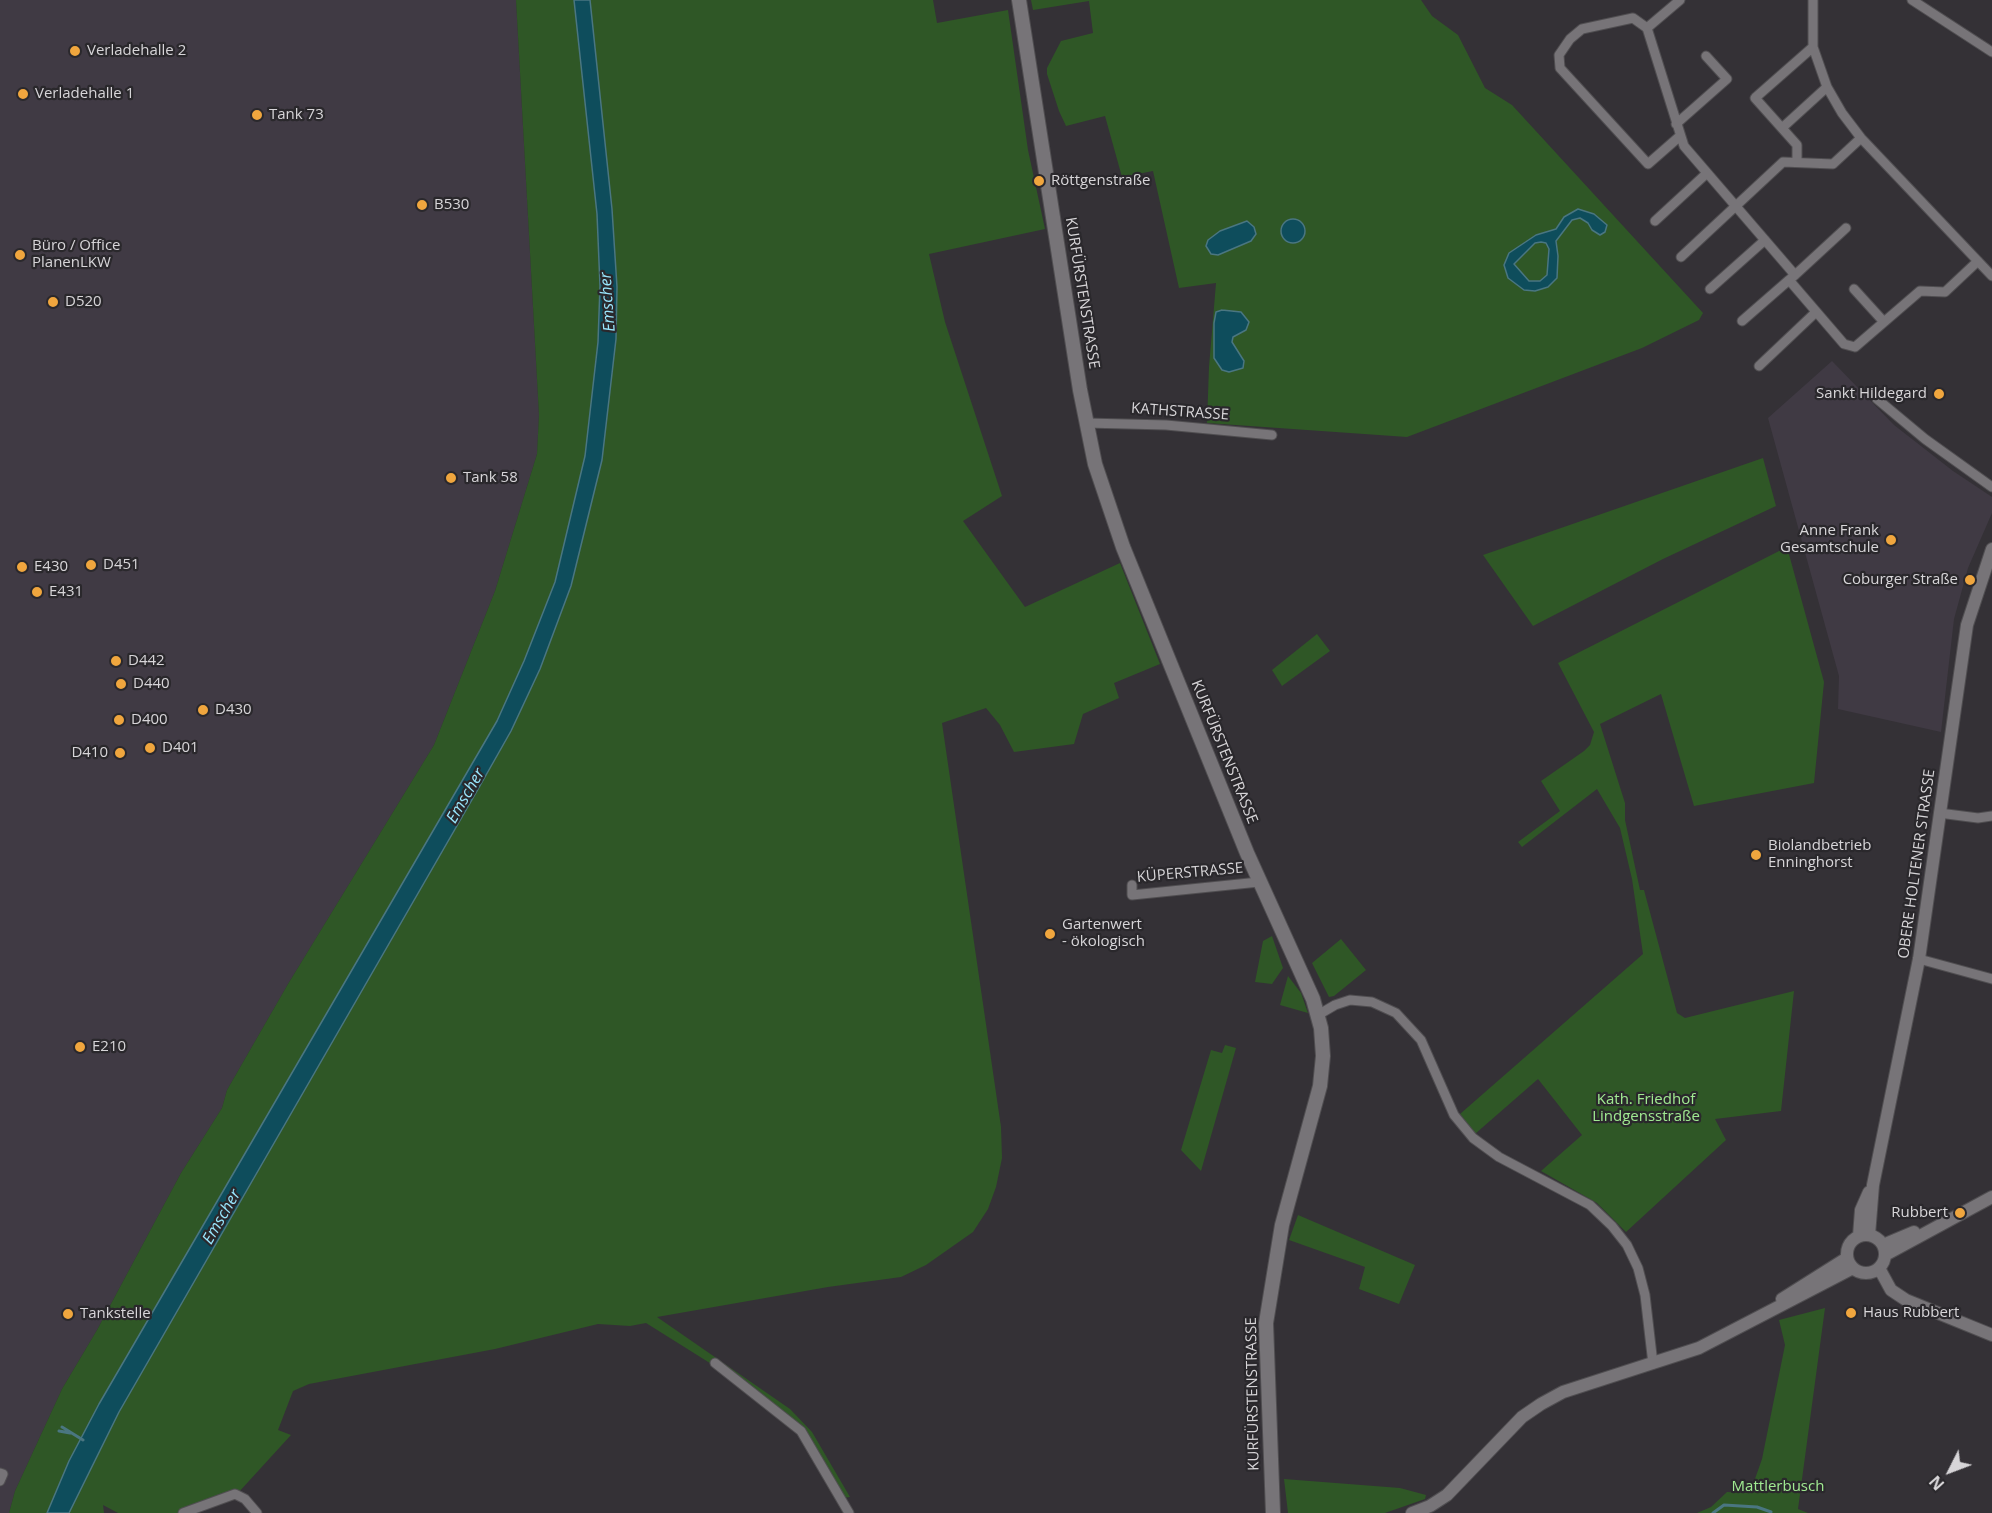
<!DOCTYPE html>
<html>
<head>
<meta charset="utf-8">
<style>
	body { margin:0 }
	#map { position:relative; width:1992px; height:1513px; overflow:hidden; background:#343136; font-family:"Open Sans",sans-serif }
	canvas { display:block }
	.north { position:absolute; left:1920px; top:1441px; width:60px; height:60px; -webkit-text-stroke:4px #2a282c; paint-order:stroke; rotate:228deg; font-size:16px; font-weight:700; line-height:24px; text-align:center; color:#d7d5d8 }
	.north::after { content:''; display:block; margin:auto; width:21px; height:27px; background:#d7d5d8; clip-path:polygon(50% 0,100% 100%,50% 72%,0 100%) }
</style>
</head>
<body>
<div id="map">
<canvas width="1992" height="1513"></canvas>
<div class="north">N</div>
</div>
<script>
const c = document.querySelector('canvas').getContext('2d');
c.lineJoin = 'round';
function fillPath(path, color) {
  c.fillStyle = color;
  c.fill(path, 'evenodd');
}
function toPath(rows) {
  const path = new Path2D();
  for (const r of rows) {
    if (r.length === 3) {
      path.moveTo(r[0] + r[2], r[1]);
      path.arc(r[0], r[1], r[2], 0, 2 * Math.PI);
      continue;
    }
    path.moveTo(r[0], r[1]);
    for (let i = 2; i < r.length; i += 2) path.lineTo(r[i], r[i + 1]);
  }
  return path;
}
function trace(path, color, width, dash) {
  c.strokeStyle = color;
  c.lineWidth = width;
  c.lineCap = dash ? 'butt' : 'round';
  c.setLineDash(dash || []);
  c.stroke(path);
}
function drawText(font, color, halo, rows, align = 'center') {
  c.font = font + ' "Open Sans",sans-serif';
  c.lineWidth = 4.5;
  c.setLineDash([]);
  c.textBaseline = 'middle';
  c.strokeStyle = halo;
  c.fillStyle = color;
  for (const [text, x, y, turn = 0] of rows) {
    c.save();
    c.translate(x, y);
    c.rotate((+turn || 0) * Math.PI / 180);
    c.textAlign = isNaN(turn) ? turn : align;
    if (halo) c.strokeText(text, 0, 0);
    c.fillText(text, 0, 0);
    c.restore();
  }
}
fillPath(toPath([
	[0,0,516,0,539,415,537,454,495,591,434,745,288,984,227,1090,222,1108,181,1173,97,1330,62,1389,15,1491,9,1513,0,1513],
	[1832,361,1894,425,1953,471,1992,497,1992,513,1968,568,1954,619,1941,732,1838,709,1839,676,1768,418]
]), '#403a44');
fillPath(toPath([
	[516,0,933,0,937,23,1008,10,1028,150,1045,229,929,254,945,322,1002,496,963,521,1025,607,1120,563,1160,664,1114,683,1119,698,1083,714,1074,744,1014,752,1000,725,986,708,942,723,1001,1127,1002,1158,996,1187,988,1209,973,1232,926,1265,901,1277,828,1287,657,1317,790,1409,812,1432,850,1497,842,1498,810,1442,713,1365,646,1323,630,1326,598,1324,495,1349,309,1384,293,1391,278,1430,291,1435,238,1493,225,1494,177,1513,118,1513,103,1505,104,1513,9,1513,15,1491,62,1389,97,1330,181,1173,222,1108,227,1090,288,984,434,745,495,591,537,454,539,415],
	[1031,0,1421,0,1432,16,1458,35,1485,88,1512,105,1703,313,1699,320,1642,348,1407,437,1207,423,1209,367,1216,283,1179,288,1153,171,1122,177,1105,116,1066,126,1059,111,1047,74,1047,68,1061,41,1093,33,1089,1,1033,10],
	[1763,458,1776,506,1663,559,1533,626,1483,555],
	[1787,547,1824,682,1814,783,1694,806,1661,694,1600,724,1625,803,1625,820,1640,890,1644,890,1677,1013,1685,1018,1794,991,1781,1111,1715,1119,1726,1140,1626,1232,1597,1203,1541,1171,1582,1135,1538,1079,1475,1134,1460,1114,1643,954,1632,879,1620,828,1597,789,1522,847,1518,842,1560,811,1541,781,1584,751,1590,745,1594,732,1558,663],
	[1317,634,1330,651,1282,686,1272,670],
	[1272,936,1283,968,1272,984,1255,982,1263,941],
	[1341,939,1366,970,1334,996,1329,997,1312,963],
	[1288,976,1301,993,1308,1013,1280,1005],
	[1225,1045,1236,1048,1201,1171,1181,1150,1211,1050,1222,1053],
	[1298,1215,1415,1265,1399,1304,1359,1289,1365,1267,1289,1240],
	[1825,1308,1798,1509,1808,1513,1697,1513,1711,1507,1727,1492,1750,1493,1762,1459,1785,1345,1779,1320],
	[1284,1479,1400,1488,1426,1495,1425,1499,1385,1513,1288,1513]
]), '#2f5726');
const water = toPath([
	[574,0,590,0,612,209,617,287,616,339,602,460,571,586,540,669,511,731,477,791,119,1412,69,1513,47,1513,69,1461,99,1404,497,721,524,661,555,582,585,456,598,342,600,286,597,214,574,0],
	[1578,209,1594,214,1607,225,1605,232,1600,235,1592,230,1588,223,1580,218,1572,220,1556,241,1558,256,1557,278,1548,287,1535,291,1524,290,1508,278,1504,265,1509,253,1536,235,1556,229,1564,217,1578,209],
	[1541,242,1546,243,1549,249,1547,275,1540,281,1529,281,1514,264,1535,243,1541,242],
	[1293,231,12],
	[1247,221,1254,227,1256,234,1251,241,1218,255,1211,254,1206,246,1208,240,1220,231,1247,221],
	[1222,310,1241,312,1249,322,1246,330,1233,337,1232,342,1244,361,1243,368,1229,372,1222,370,1214,358,1214,323,1216,312,1222,310]
]);
fillPath(water, '#0e4d5c');
trace(water, '#4a7681', 1.5);
trace(toPath([
	[62,1427,83,1440],
	[59,1431,70,1433],
	[1713,1513,1724,1505,1757,1507,1771,1512]
]), '#4a7681', 3);
const minor = toPath([
	[1813,0,1813,47,1827,87,1842,113,1861,138,1992,276],
	[1912,0,1992,52],
	[1647,28,1680,0],
	[1676,124,1727,79,1706,56],
	[1782,128,1827,87],
	[1680,136,1648,164,1560,68,1559,55,1570,39,1582,29,1633,18,1647,28,1684,146,1795,275,1789,280,1844,344,1855,347,1920,291,1945,292,1978,261],
	[1797,162,1797,145,1755,98,1813,47],
	[1655,221,1706,174],
	[1681,257,1783,162,1833,164,1861,138],
	[1795,275,1846,228],
	[1710,289,1765,240],
	[1854,289,1884,322],
	[1742,321,1789,280],
	[1759,366,1816,312],
	[1877,399,1925,439,1992,487],
	[1086,423,1166,425,1272,435],
	[1939,813,1978,818,1992,816],
	[1132,885,1132,895,1259,882],
	[1919,959,1992,979],
	[1318,1015,1335,1005,1350,1000,1372,1002,1396,1013,1421,1040,1454,1115,1473,1138,1499,1157,1590,1205,1612,1226,1627,1245,1638,1268,1645,1295,1653,1364],
	[715,1363,801,1431,849,1513],
	[0,1473,3,1474,0,1481],
	[183,1513,235,1494,245,1499,257,1513]
]);
const tertiary = toPath([
	[1866,1254,19],
	[1869,1235,1873,1185,1919,959,1967,625,1992,549],
	[1859,1236,1861,1210,1869,1192],
	[1883,1245,1914,1232],
	[1885,1255,1992,1197],
	[1879,1268,1891,1290,1906,1300,1992,1335],
	[1782,1299,1847,1258],
	[1412,1513,1430,1506,1447,1495,1522,1417,1541,1404,1563,1392,1699,1348,1853,1268]
]);
const secondary = toPath([
	[1019,0,1080,390,1095,464,1123,547,1247,853,1313,999,1321,1028,1323,1056,1320,1086,1282,1225,1266,1323,1273,1513]
]);
trace(minor, '#504e51', 11);
trace(tertiary, '#504e51', 14);
trace(secondary, '#504e51', 16);
trace(minor, '#777478', 9);
trace(tertiary, '#777478', 12);
trace(secondary, '#777478', 14);
for (const [x, y, r, color] of [
	[75,51,6,"#f0a63e"],
	[23,94,6,"#f0a63e"],
	[257,115,6,"#f0a63e"],
	[1039,181,6,"#f0a63e"],
	[422,205,6,"#f0a63e"],
	[20,255,6,"#f0a63e"],
	[53,302,6,"#f0a63e"],
	[1939,394,6,"#f0a63e"],
	[451,478,6,"#f0a63e"],
	[1891,540,6,"#f0a63e"],
	[91,565,6,"#f0a63e"],
	[22,567,6,"#f0a63e"],
	[1970,580,6,"#f0a63e"],
	[37,592,6,"#f0a63e"],
	[116,661,6,"#f0a63e"],
	[121,684,6,"#f0a63e"],
	[203,710,6,"#f0a63e"],
	[119,720,6,"#f0a63e"],
	[150,748,6,"#f0a63e"],
	[120,753,6,"#f0a63e"],
	[1756,855,6,"#f0a63e"],
	[1050,934,6,"#f0a63e"],
	[80,1047,6,"#f0a63e"],
	[1960,1213,6,"#f0a63e"],
	[1851,1313,6,"#f0a63e"],
	[68,1314,6,"#f0a63e"]
]) {
  const dot = new Path2D();
  dot.arc(x, y, r, 0, 2 * Math.PI);
  c.fillStyle = color;
  c.fill(dot);
  trace(dot, '#2a282c', 2);
}
drawText('15px', '#d7d5d8', '#2a282c', [
	["Verladehalle 2",87,51],
	["Verladehalle 1",35,94],
	["Tank 73",269,115],
	["Röttgenstraße",1051,181],
	["B530",434,205],
	["Büro / Office",32,246],
	["PlanenLKW",32,263],
	["D520",65,302],
	["Sankt Hildegard",1927,394,"right"],
	["Tank 58",463,478],
	["Anne Frank",1879,531,"right"],
	["Gesamtschule",1879,548,"right"],
	["D451",103,565],
	["E430",34,567],
	["Coburger Straße",1958,580,"right"],
	["E431",49,592],
	["D442",128,661],
	["D440",133,684],
	["D430",215,710],
	["D400",131,720],
	["D401",162,748],
	["D410",108,753,"right"],
	["Biolandbetrieb",1768,846],
	["Enninghorst",1768,863],
	["Gartenwert",1062,925],
	["- ökologisch",1062,942],
	["E210",92,1047],
	["Rubbert",1948,1213,"right"],
	["Haus Rubbert",1863,1313],
	["Tankstelle",80,1314]
], 'left');
drawText('15px', '#d7d5d8', '#2a282c', [
	["KURFÜRSTENSTRASSE",1082,293,81],
	["KATHSTRASSE",1180,412,4],
	["KURFÜRSTENSTRASSE",1224,752,68],
	["OBERE HOLTENER STRASSE",1917,864,-82],
	["KÜPERSTRASSE",1190,873,-5],
	["KURFÜRSTENSTRASSE",1253,1394,-91]
]);
drawText('15px', '#a0e991', '#2a282c', [
	["Kath. Friedhof",1646,1100],
	["Lindgensstraße",1646,1117],
	["Mattlerbusch",1778,1487]
]);
drawText('italic 16px', '#99e7fe', '#2a282c', [
	["Emscher",608,302,-94],
	["Emscher",466,796,-60],
	["Emscher",222,1217,-60]
]);
</script>
</body>
</html>
